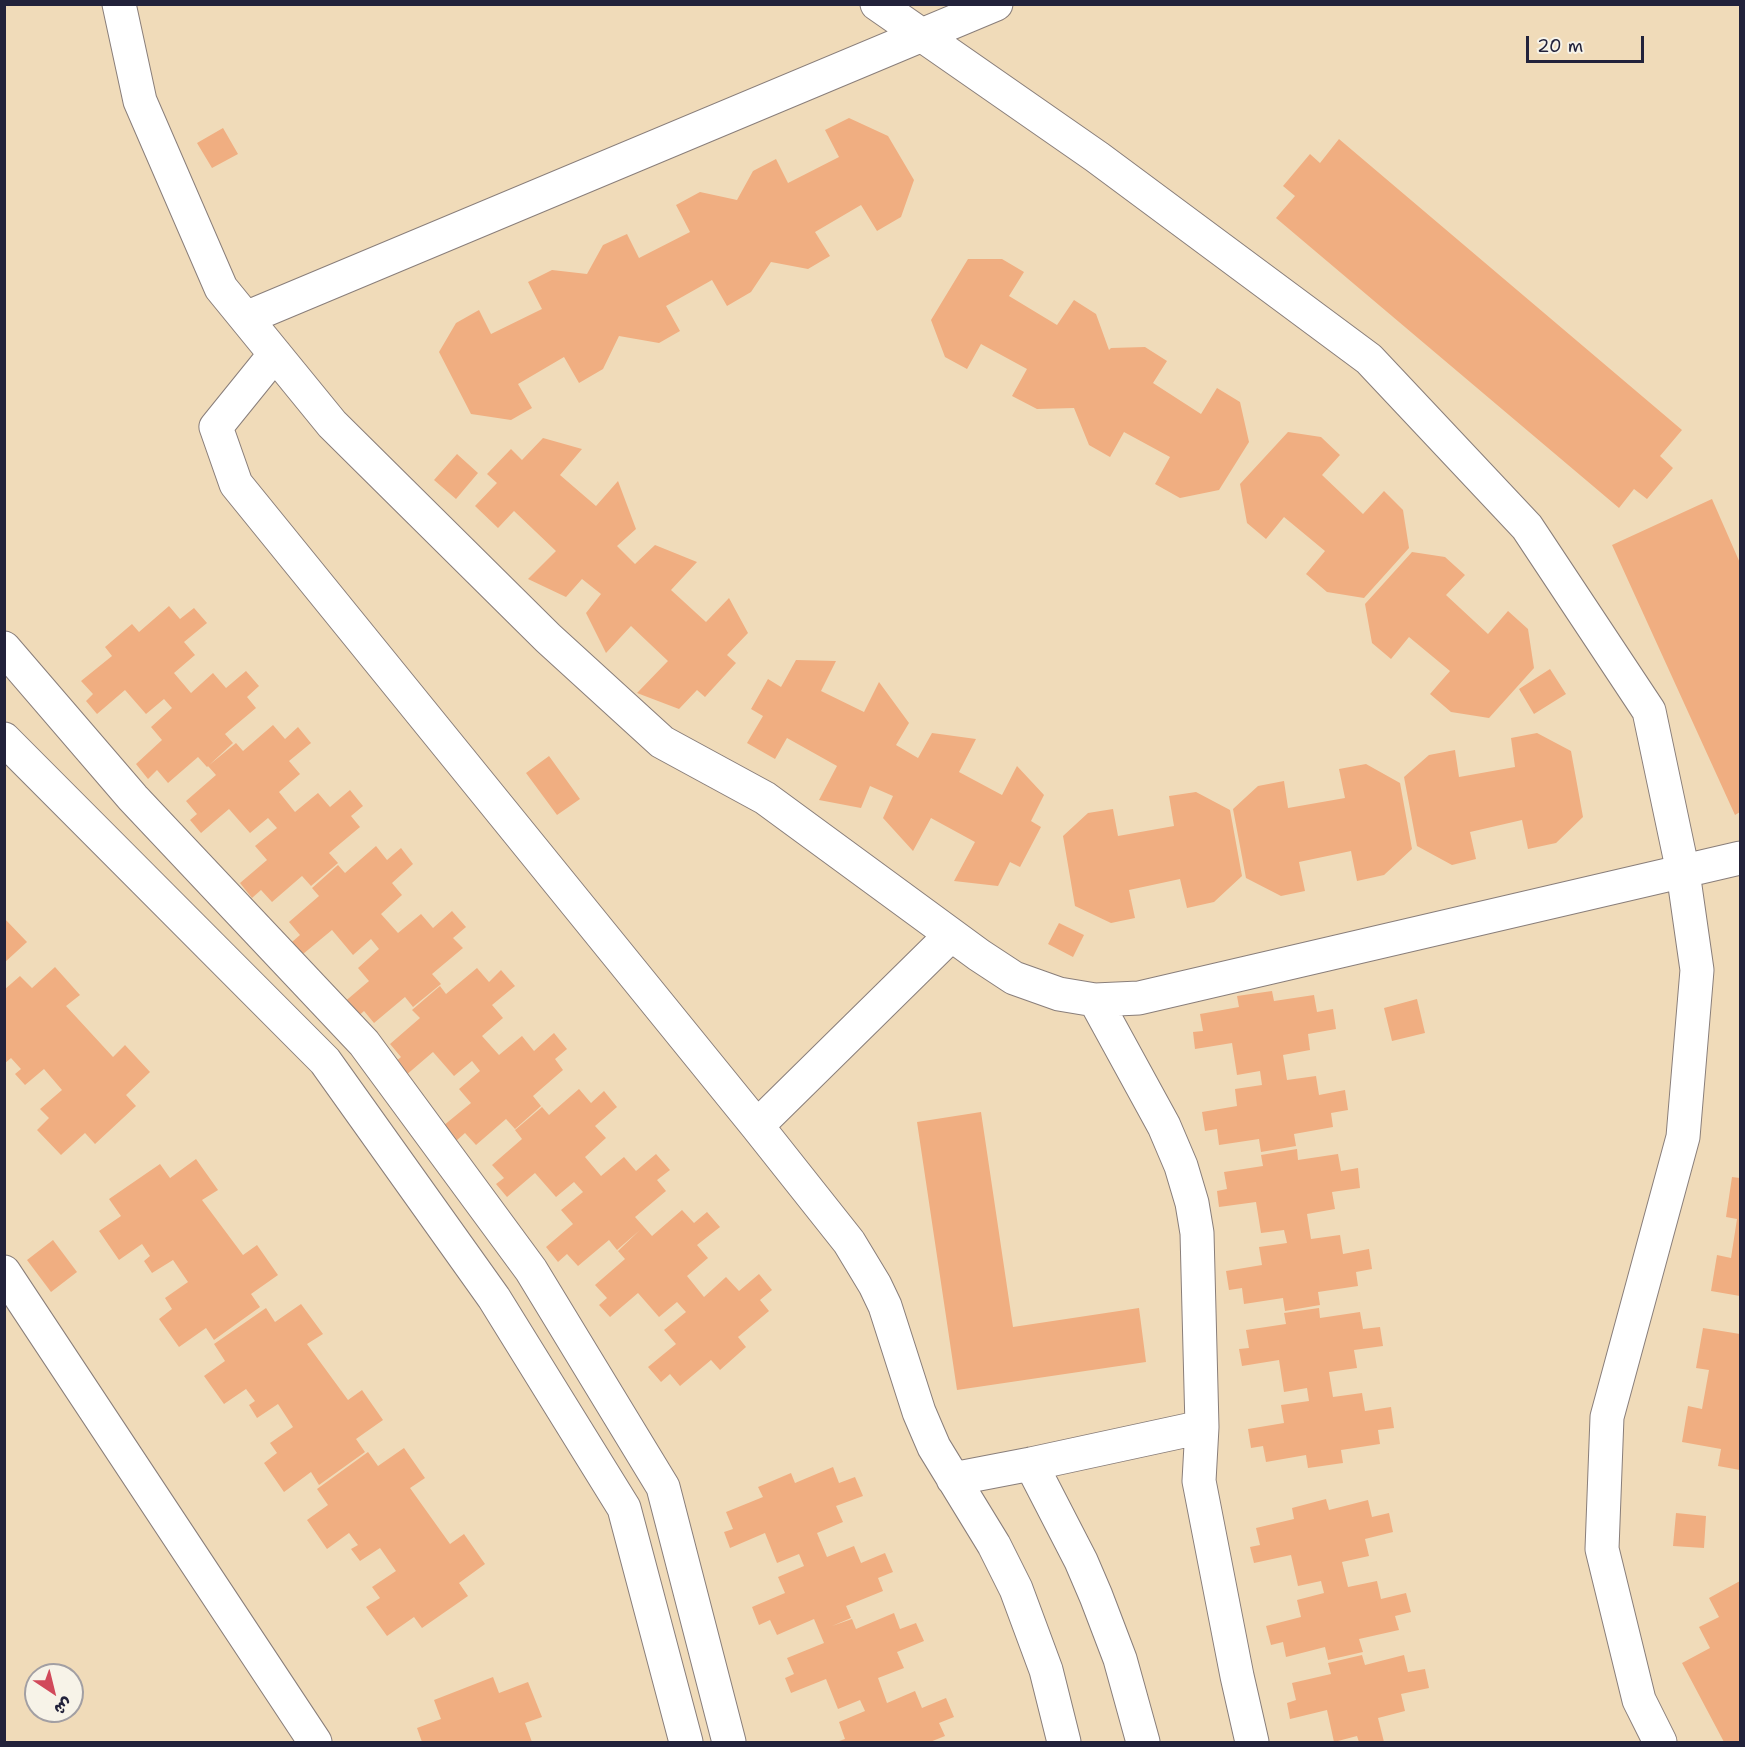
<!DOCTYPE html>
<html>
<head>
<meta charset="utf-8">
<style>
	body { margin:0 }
	#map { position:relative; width:1745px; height:1747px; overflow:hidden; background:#f0dbb9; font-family:"Shantell Sans","Playpen Sans Arabic",sans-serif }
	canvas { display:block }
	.frame { position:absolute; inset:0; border:6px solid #22223b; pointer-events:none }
	.north { position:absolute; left:24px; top:1663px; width:60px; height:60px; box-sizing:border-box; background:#f7f3e8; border:2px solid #a29fa3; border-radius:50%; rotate:145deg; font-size:16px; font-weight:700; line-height:24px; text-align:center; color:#22223b }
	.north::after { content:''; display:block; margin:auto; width:21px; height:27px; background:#d1495b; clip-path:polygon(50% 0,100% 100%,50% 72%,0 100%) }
	.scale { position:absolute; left:1526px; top:36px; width:118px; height:27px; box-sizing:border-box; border:3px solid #22223b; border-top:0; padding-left:8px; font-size:18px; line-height:21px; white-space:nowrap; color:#22223b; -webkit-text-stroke:4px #f7f3e8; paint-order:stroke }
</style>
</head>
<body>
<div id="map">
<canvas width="1745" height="1747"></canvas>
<div class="frame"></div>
<div class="north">ش</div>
<div class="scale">20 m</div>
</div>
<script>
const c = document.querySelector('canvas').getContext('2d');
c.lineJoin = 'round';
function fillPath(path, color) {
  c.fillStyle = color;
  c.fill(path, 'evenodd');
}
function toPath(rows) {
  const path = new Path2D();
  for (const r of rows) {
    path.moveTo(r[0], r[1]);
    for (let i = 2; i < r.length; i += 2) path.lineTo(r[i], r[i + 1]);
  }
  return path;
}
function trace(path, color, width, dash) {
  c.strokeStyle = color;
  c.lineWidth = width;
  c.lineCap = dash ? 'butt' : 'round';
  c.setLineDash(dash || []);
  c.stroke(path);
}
fillPath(toPath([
	[849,118,888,136,914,180,901,217,877,231,861,205,815,232,830,256,808,269,771,262,751,292,727,306,712,280,666,306,680,331,659,343,619,336,603,369,579,383,564,357,518,384,532,408,511,420,471,414,439,352,456,323,479,310,491,334,542,309,528,282,552,270,587,274,603,245,627,234,639,258,690,232,676,205,700,192,737,200,753,171,776,159,788,183,839,157,825,130],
	[223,128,238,154,212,168,197,143],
	[1339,139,1682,430,1660,456,1673,468,1647,499,1634,489,1619,508,1276,218,1295,196,1283,186,1310,154,1320,163],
	[968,259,1002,259,1024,272,1009,296,1057,325,1074,300,1096,314,1109,350,1111,348,1145,347,1167,361,1153,383,1201,414,1217,388,1240,402,1249,442,1219,490,1180,498,1155,484,1170,457,1124,432,1110,457,1089,445,1074,408,1037,409,1012,396,1027,369,981,344,967,369,945,357,931,320],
	[1288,432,1321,437,1340,455,1322,475,1363,514,1384,491,1403,510,1409,548,1364,598,1327,592,1306,574,1325,551,1284,517,1266,539,1247,523,1240,484],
	[543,438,582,449,560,475,596,506,618,481,636,529,617,546,635,564,655,545,697,562,671,590,706,622,729,598,748,633,727,655,736,663,705,697,697,690,679,709,637,693,668,661,631,626,606,653,586,613,601,594,582,579,566,597,528,579,556,551,514,511,498,528,475,506,497,483,487,474,511,449,522,460],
	[457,454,478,473,456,499,434,480],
	[1712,499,1740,563,1740,812,1735,815,1612,545],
	[1412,552,1445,557,1465,575,1446,595,1488,634,1508,611,1528,629,1534,668,1489,718,1451,712,1430,694,1450,671,1409,637,1391,659,1372,643,1365,604],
	[169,606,180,619,194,608,207,623,184,642,195,655,174,673,191,693,213,673,226,688,246,671,259,686,247,697,256,708,225,734,233,743,207,767,198,757,168,783,157,770,148,779,136,764,162,740,151,727,172,708,164,699,146,714,125,690,97,714,86,701,93,694,81,681,112,656,105,647,132,624,139,632],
	[796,660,836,661,821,691,864,712,879,682,909,723,896,745,918,758,932,733,976,739,959,772,1002,795,1017,766,1044,795,1031,821,1041,827,1020,867,1010,862,998,886,954,881,975,842,931,818,913,851,883,818,893,796,870,786,861,808,819,800,837,766,787,738,775,759,747,743,763,716,751,709,768,679,781,687],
	[1550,669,1566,694,1534,714,1519,689],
	[273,725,285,739,298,727,311,743,289,761,300,774,279,792,295,812,318,793,330,807,350,790,363,806,351,816,360,827,329,853,338,863,311,886,302,876,272,902,261,890,252,898,240,883,267,860,255,846,277,828,268,818,250,833,229,809,201,833,190,820,197,814,186,801,216,775,208,766,236,743,243,751],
	[1537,733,1571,751,1583,817,1556,843,1528,849,1522,820,1470,832,1476,859,1452,865,1417,846,1404,777,1429,755,1455,750,1459,777,1515,767,1511,738],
	[549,756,580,799,557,815,526,773],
	[1366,764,1400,783,1412,849,1384,875,1357,881,1351,851,1299,862,1305,891,1281,896,1246,878,1233,809,1258,786,1284,781,1288,808,1345,798,1339,769],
	[1196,792,1230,810,1242,876,1214,902,1187,908,1180,879,1129,890,1135,918,1111,923,1075,906,1063,836,1088,813,1113,809,1118,836,1174,826,1169,796],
	[376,846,387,860,401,848,413,864,392,883,402,895,381,914,398,933,421,914,433,928,452,911,466,927,453,938,463,948,432,974,441,984,413,1007,405,997,374,1023,364,1011,355,1019,342,1004,369,981,358,968,379,949,371,939,353,955,332,930,303,954,292,942,300,935,289,922,319,896,312,888,338,865,345,873],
	[4,918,27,942,4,963],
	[1059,923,1084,935,1073,957,1048,944],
	[55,967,80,995,66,1006,113,1057,125,1045,150,1072,126,1095,136,1106,95,1144,85,1133,61,1155,37,1130,49,1118,40,1109,62,1090,44,1069,25,1085,15,1074,21,1069,11,1058,4,1064,4,990,20,976,32,988],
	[477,968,489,982,501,970,515,986,492,1005,503,1018,482,1036,499,1055,522,1036,534,1051,554,1033,567,1049,555,1059,563,1070,533,1096,541,1106,515,1129,506,1119,476,1145,465,1133,456,1141,443,1126,471,1103,459,1089,480,1071,472,1061,454,1076,433,1052,405,1076,393,1064,401,1057,390,1044,420,1018,412,1010,440,986,446,994],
	[1272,991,1274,1001,1314,995,1317,1012,1333,1009,1336,1029,1308,1034,1310,1050,1283,1055,1287,1080,1316,1076,1319,1095,1345,1090,1348,1110,1331,1113,1333,1127,1294,1134,1296,1146,1261,1152,1259,1139,1219,1145,1217,1129,1205,1131,1202,1112,1237,1106,1235,1089,1262,1085,1260,1071,1237,1075,1232,1043,1195,1049,1193,1032,1203,1031,1200,1014,1239,1007,1237,996],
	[1417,999,1425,1033,1392,1041,1384,1008],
	[579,1089,591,1103,604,1091,617,1107,595,1126,606,1138,585,1157,601,1176,624,1157,636,1171,656,1154,670,1170,657,1180,666,1191,635,1217,652,1236,682,1210,694,1223,707,1212,720,1227,697,1245,708,1258,687,1276,704,1297,726,1277,739,1291,759,1274,772,1290,760,1300,769,1311,738,1337,746,1347,720,1370,711,1360,680,1386,670,1374,661,1382,648,1367,676,1344,664,1330,686,1312,677,1302,659,1317,638,1293,610,1317,599,1305,607,1298,595,1285,625,1259,618,1251,640,1230,617,1250,609,1240,578,1266,567,1254,558,1262,546,1247,573,1224,561,1210,583,1192,574,1182,556,1197,535,1173,507,1197,496,1184,504,1178,492,1165,522,1139,515,1130,542,1107,549,1115],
	[981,1112,1013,1327,1139,1308,1146,1362,957,1390,917,1122],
	[1297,1149,1298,1160,1338,1154,1341,1171,1358,1168,1360,1188,1332,1192,1335,1209,1307,1214,1311,1239,1340,1235,1343,1254,1369,1249,1372,1269,1356,1272,1358,1286,1318,1292,1320,1305,1285,1311,1283,1298,1244,1304,1242,1288,1229,1290,1226,1271,1262,1265,1259,1247,1287,1243,1284,1230,1261,1233,1256,1202,1219,1207,1217,1191,1227,1189,1224,1172,1263,1166,1261,1155],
	[196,1159,218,1190,202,1200,243,1255,257,1245,278,1275,251,1294,260,1307,214,1340,206,1328,179,1347,159,1319,172,1309,165,1298,188,1282,173,1260,152,1273,144,1261,150,1256,142,1244,119,1260,99,1231,121,1216,109,1199,160,1164,170,1178],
	[1732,1177,1740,1178,1740,1296,1711,1291,1717,1255,1731,1258,1737,1219,1726,1217],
	[53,1240,77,1272,51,1292,27,1260],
	[301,1304,323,1334,307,1344,348,1400,362,1390,383,1420,356,1439,365,1452,319,1485,311,1472,284,1492,264,1463,277,1453,270,1443,293,1427,278,1404,257,1418,249,1405,255,1401,246,1389,224,1404,204,1376,225,1361,214,1344,266,1308,275,1322],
	[1319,1308,1320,1318,1360,1312,1363,1329,1380,1327,1383,1346,1354,1350,1357,1368,1329,1372,1333,1397,1362,1393,1365,1411,1391,1407,1394,1428,1378,1430,1380,1444,1341,1450,1343,1463,1308,1468,1306,1455,1266,1462,1263,1446,1251,1448,1248,1429,1284,1423,1281,1405,1309,1401,1307,1388,1284,1392,1279,1360,1242,1366,1239,1349,1249,1348,1246,1330,1286,1324,1284,1313],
	[1703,1328,1740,1334,1740,1470,1718,1466,1721,1449,1682,1442,1688,1406,1702,1409,1709,1370,1696,1368],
	[404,1448,425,1478,410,1488,450,1544,464,1534,485,1564,459,1583,468,1596,422,1628,414,1617,387,1636,366,1607,380,1598,372,1587,396,1571,380,1548,360,1561,351,1549,358,1545,349,1533,327,1549,307,1520,328,1505,317,1489,368,1452,378,1466],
	[833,1467,839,1483,855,1477,863,1496,836,1506,843,1522,817,1533,827,1557,854,1546,861,1563,885,1553,893,1572,878,1578,883,1591,846,1606,851,1618,832,1626,852,1619,856,1629,894,1613,900,1629,916,1623,924,1641,897,1652,904,1668,878,1678,887,1703,915,1691,922,1708,946,1698,954,1717,939,1723,945,1736,930,1742,836,1742,845,1739,839,1722,865,1711,860,1700,838,1709,826,1679,791,1693,785,1678,794,1674,787,1658,824,1643,814,1619,777,1635,770,1620,759,1625,752,1607,785,1593,778,1577,804,1566,799,1554,777,1563,765,1533,730,1548,724,1532,733,1529,726,1512,763,1497,758,1487,791,1473,795,1483],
	[1326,1499,1329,1510,1368,1500,1372,1517,1389,1513,1393,1532,1365,1539,1369,1556,1342,1562,1348,1587,1377,1581,1381,1599,1406,1593,1411,1612,1395,1616,1399,1630,1359,1639,1363,1652,1328,1660,1325,1647,1286,1657,1283,1642,1271,1645,1266,1626,1301,1617,1297,1600,1324,1593,1321,1581,1298,1586,1291,1555,1254,1563,1250,1547,1260,1545,1256,1528,1294,1519,1292,1508],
	[1676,1513,1706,1516,1704,1548,1673,1546],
	[1740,1581,1740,1655,1739,1656,1740,1659,1740,1742,1724,1742,1682,1663,1710,1648,1699,1627,1719,1617,1709,1598],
	[1362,1655,1365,1665,1404,1655,1408,1672,1425,1669,1429,1688,1401,1694,1405,1711,1378,1718,1384,1742,1359,1742,1357,1736,1334,1742,1327,1710,1290,1719,1287,1703,1296,1700,1292,1683,1331,1674,1328,1663],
	[493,1677,499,1693,528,1682,542,1717,525,1723,532,1742,422,1742,417,1728,441,1719,434,1700]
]), '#f0ae81');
const minor = toPath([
	[119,4,140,101,221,288,332,424,548,638,662,742,765,798,979,955,1014,978,1059,994,1095,1000,1139,998,1740,858],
	[877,4,1097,157,1369,359,1527,527,1649,711,1683,872,1697,970,1683,1137,1607,1417,1602,1549,1639,1700,1660,1742],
	[246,318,996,4],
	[275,354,216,427,236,484,757,1126,849,1242,875,1285,885,1306,919,1412,934,1447,994,1545,1016,1589,1046,1670,1064,1742],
	[4,648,133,798,364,1043,531,1270,663,1487,729,1742],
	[4,739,325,1061,494,1298,624,1508,686,1742],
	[1095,1000,1164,1126,1181,1166,1192,1203,1197,1233,1202,1427,1199,1481,1237,1676,1252,1742],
	[757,1126,951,935],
	[4,1272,315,1742],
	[1031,1464,1081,1561,1096,1596,1120,1659,1143,1742],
	[953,1479,1031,1464,1202,1427]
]);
trace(minor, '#897e7a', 35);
trace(minor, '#fff', 33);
</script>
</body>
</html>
